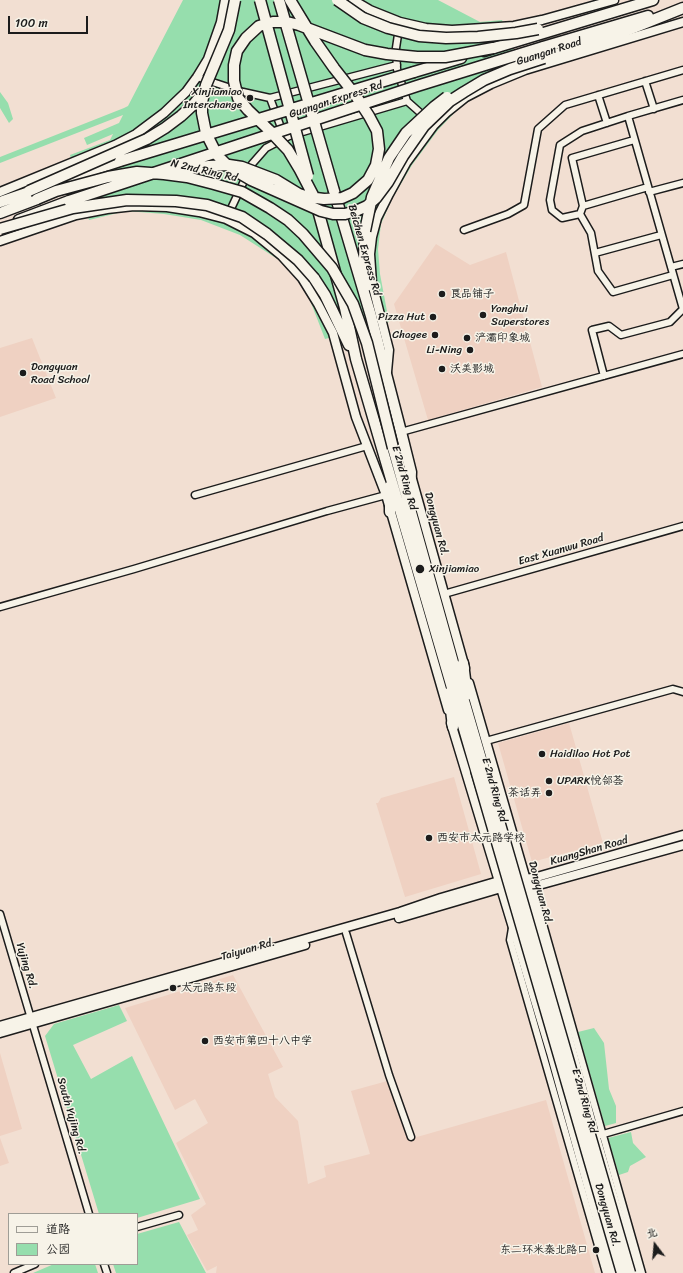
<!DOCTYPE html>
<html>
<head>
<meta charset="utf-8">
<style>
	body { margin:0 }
	#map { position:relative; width:683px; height:1273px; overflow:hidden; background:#f2dfd2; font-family:Sriracha,"LXGW WenKai TC",sans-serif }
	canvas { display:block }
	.legend { position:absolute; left:8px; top:1213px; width:130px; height:52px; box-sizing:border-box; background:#f7f3e8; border:1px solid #9f9d96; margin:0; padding:5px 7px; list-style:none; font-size:12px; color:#1c1c1c }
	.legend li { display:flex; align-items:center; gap:8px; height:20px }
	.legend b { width:20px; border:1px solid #9f9d96 }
	.north { position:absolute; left:635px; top:1225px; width:40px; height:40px; -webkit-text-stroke:3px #f7f3e8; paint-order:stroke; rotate:344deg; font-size:11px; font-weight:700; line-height:16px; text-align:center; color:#1c1c1c }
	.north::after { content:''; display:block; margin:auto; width:14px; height:18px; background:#1c1c1c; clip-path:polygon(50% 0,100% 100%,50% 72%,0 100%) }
	.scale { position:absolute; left:8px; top:16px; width:80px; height:18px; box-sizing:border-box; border:2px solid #1c1c1c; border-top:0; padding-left:5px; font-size:12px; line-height:14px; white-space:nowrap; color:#1c1c1c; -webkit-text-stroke:3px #f7f3e8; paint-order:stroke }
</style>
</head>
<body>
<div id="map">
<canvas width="683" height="1273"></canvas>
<ul class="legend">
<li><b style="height:5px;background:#f7f3e8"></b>道路</li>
<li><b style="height:11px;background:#96dead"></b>公园</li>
</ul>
<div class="north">北</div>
<div class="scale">100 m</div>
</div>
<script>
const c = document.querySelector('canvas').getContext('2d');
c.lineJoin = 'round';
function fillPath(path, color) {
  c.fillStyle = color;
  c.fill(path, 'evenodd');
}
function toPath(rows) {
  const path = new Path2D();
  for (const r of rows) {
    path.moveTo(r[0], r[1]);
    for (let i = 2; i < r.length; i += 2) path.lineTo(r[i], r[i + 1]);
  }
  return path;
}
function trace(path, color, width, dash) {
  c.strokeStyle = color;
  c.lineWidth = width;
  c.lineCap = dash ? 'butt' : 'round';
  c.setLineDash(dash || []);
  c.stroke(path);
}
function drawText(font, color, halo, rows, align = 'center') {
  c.font = font + ' Sriracha,"LXGW WenKai TC",sans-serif';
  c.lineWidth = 3;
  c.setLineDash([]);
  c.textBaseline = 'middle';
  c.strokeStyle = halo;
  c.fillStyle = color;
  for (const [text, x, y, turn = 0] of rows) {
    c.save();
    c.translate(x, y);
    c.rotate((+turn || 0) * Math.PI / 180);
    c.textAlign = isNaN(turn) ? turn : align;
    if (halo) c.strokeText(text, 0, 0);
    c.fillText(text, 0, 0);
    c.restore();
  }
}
fillPath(toPath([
	[436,244,470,265,506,252,542,387,428,420,394,304],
	[32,338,56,398,0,417,0,348],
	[569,723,603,843,532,862,498,743],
	[454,777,481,874,405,897,376,803,378,803,381,798],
	[233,975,283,1067,268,1074,275,1097,298,1121,308,1184,326,1177,324,1166,370,1154,351,1091,391,1080,410,1139,546,1100,595,1273,216,1273,217,1266,207,1271,187,1235,198,1230,191,1215,206,1204,176,1143,208,1123,195,1099,175,1110,125,1008],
	[0,1053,22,1129,0,1136],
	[0,1138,9,1163,0,1166]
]), '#efd1c2');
fillPath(toPath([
	[183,0,438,0,480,22,502,20,523,75,488,89,460,107,438,130,412,165,392,199,381,224,378,249,380,274,389,322,325,339,306,290,279,260,240,235,201,220,164,214,126,211,89,220,70,155,110,140,113,134,87,145,84,138,119,123,123,115,0,163,0,157,124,108,128,106],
	[0,92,8,103,13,119,9,123,0,108],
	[119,1005,127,1021,73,1045,91,1079,132,1056,200,1199,137,1218,137,1214,99,1214,45,1036,54,1024],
	[594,1028,604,1043,609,1089,616,1106,616,1123,605,1126,578,1032],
	[631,1132,633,1143,646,1157,630,1166,628,1172,619,1175,608,1138],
	[179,1222,206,1273,116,1273,113,1264,137,1264,137,1234],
	[54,1264,95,1264,98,1273,33,1273]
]), '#96dead');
const minor = toPath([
	[399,28,396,48,397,69,407,101,425,117],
	[197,77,243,92,270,98,397,65],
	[645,81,654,109],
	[598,95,607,123],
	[270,98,283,133],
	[634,140,572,158,583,206,580,214,591,233,598,271,613,292,673,275],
	[649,192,683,183],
	[583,206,648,187],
	[580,214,562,218,552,210,550,200,560,145,582,131,628,116],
	[228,215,252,164,266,148,289,136,407,101],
	[464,230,508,214,524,205,538,129,565,105,683,70],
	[595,253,661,235],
	[671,267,683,264],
	[604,376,592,330,609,326,621,335,670,322,683,309,628,116,683,100],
	[401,432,683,354],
	[195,495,367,446],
	[444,594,683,526],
	[0,607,134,569,327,511,386,495],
	[486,741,673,689,683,692],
	[527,888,534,892,642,1273],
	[0,914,89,1214],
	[512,928,510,940,606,1273],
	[346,933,389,1075,411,1137],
	[600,1135,683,1111],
	[137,1227,179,1215],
	[104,1264,107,1273],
	[14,1273,35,1264]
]);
const major = toPath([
	[353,0,370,10,400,22,426,28,452,30,514,26,542,20,614,0],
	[0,192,115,145,136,134,164,113,186,92,197,77,208,59,221,22,225,0],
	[0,241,76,215,107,209,134,206,167,207,199,212,226,219,254,233,282,256,302,278,318,304,333,333,356,417,386,495,448,710],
	[387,372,389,350,372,283,370,254,372,237,377,218,389,194,406,163,434,125,446,113,466,97,491,84,525,70,683,22],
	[412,479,465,668],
	[469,683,526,880,592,1124,636,1273],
	[451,723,551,1053,612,1273],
	[522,880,537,877,683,835],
	[528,888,683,845],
	[399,918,501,888],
	[0,1026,400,912,441,898,499,881,504,881],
	[0,1033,305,945]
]);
const highway = toPath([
	[543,47,648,16],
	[484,51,653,0],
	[544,58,613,36,683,8],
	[414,72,461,58],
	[62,180,120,161],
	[334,191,371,316,401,432,411,472,410,497],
	[0,202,38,189],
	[316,203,345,308,356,359,476,770],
	[0,213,37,199],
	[19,220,69,201],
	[365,231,364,260,367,286],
	[314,278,325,295,349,345],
	[393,448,460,687,484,769],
	[390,512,390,486],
	[463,663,467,695],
	[449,693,453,727]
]);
trace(minor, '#1c1c1c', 9);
trace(major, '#1c1c1c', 11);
trace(highway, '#1c1c1c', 13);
trace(minor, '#f7f3e8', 6);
trace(major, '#f7f3e8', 8);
trace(highway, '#f7f3e8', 10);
const highwayBridge = toPath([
	[235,0,229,30,206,85,202,102,202,113,206,133,217,155,225,163,239,173,251,180,321,211,333,214,345,214,356,211,367,206,376,198,388,182,403,156,424,126,450,101,464,92,484,80,510,69,544,58],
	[260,0,308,176],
	[279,0,334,191],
	[337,0,363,18,388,28,419,36,446,38,478,37,516,33,538,29],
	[120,161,414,72],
	[174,171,209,166,229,165,242,167,276,180,299,194,308,197,324,199,342,198,353,193,368,180,376,165,379,149,377,131,369,116,356,96,334,68,315,41,290,0],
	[29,191,147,139,165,128,181,116,194,104,204,92],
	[313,195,300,170,288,150,269,130,248,110,238,98,234,81,234,65,237,51,246,38,259,26,273,22,287,22,299,25,365,50,387,54,417,57,445,57,493,48],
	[37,199,56,191,108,177,137,172,164,174,187,177,214,184,242,192,270,208,288,220,303,234,332,268,353,304,367,343,393,448],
	[69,201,417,86,543,47],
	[0,229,73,208,127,200,176,201,207,205,242,217,267,234,298,260,314,278],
	[365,231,372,197,389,158,406,133,434,107,447,97],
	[484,769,630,1273],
	[476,770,622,1273]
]);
trace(highwayBridge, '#1c1c1c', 13, []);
trace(highwayBridge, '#f7f3e8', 10);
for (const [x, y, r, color] of [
	[250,98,4,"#1c1c1c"],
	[442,294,4,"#1c1c1c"],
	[483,315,4,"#1c1c1c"],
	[433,317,4,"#1c1c1c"],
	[435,335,4,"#1c1c1c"],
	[467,338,4,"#1c1c1c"],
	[470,350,4,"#1c1c1c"],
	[442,369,4,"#1c1c1c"],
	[23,373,4,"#1c1c1c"],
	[420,569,5,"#1c1c1c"],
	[542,754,4,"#1c1c1c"],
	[549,781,4,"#1c1c1c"],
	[549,793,4,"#1c1c1c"],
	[429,838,4,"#1c1c1c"],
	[173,988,4,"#1c1c1c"],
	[205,1041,4,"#1c1c1c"],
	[596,1250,4,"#1c1c1c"]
]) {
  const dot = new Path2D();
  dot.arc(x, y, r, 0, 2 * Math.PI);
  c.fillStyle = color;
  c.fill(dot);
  trace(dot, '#f7f3e8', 1.5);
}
drawText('11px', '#1c1c1c', '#f7f3e8', [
	["Guangan Road",549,52,-18],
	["Guangan Express Rd",336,100,-18],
	["N 2nd Ring Rd",204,171,13],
	["Beichen Express Rd",364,250,74],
	["E 2nd Ring Rd",404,478,74],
	["Dongyuan Rd.",436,524,75],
	["East Xuanwu Road",561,550,-16],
	["E 2nd Ring Rd",494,790,74],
	["KuangShan Road",589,851,-16],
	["Dongyuan Rd.",540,893,75],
	["Taiyuan Rd.",248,950,-16],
	["Yujing Rd.",26,966,73],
	["E 2nd Ring Rd",584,1101,74],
	["South Yujing Rd.",71,1116,74],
	["Dongyuan Rd.",607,1215,74]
]);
drawText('11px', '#1c1c1c', '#f7f3e8', [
	["Xinjiamiao",242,92,"right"],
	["Interchange",242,105,"right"],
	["良品铺子",450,294],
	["Yonghui",491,309],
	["Superstores",491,322],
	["Pizza Hut",425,317,"right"],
	["Chagee",427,335,"right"],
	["浐灞印象城",475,338],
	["Li-Ning",462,350,"right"],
	["Dongyuan",31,367],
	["Road School",31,380],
	["沃美影城",450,369],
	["Xinjiamiao",429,569],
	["Haidilao Hot Pot",550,754],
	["UPARK悦邻荟",557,781],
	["茶话弄",541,793,"right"],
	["西安市太元路学校",437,838],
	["太元路东段",181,988],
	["西安市第四十八中学",213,1041],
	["东二环米秦北路口",588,1250,"right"]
], 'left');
</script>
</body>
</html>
